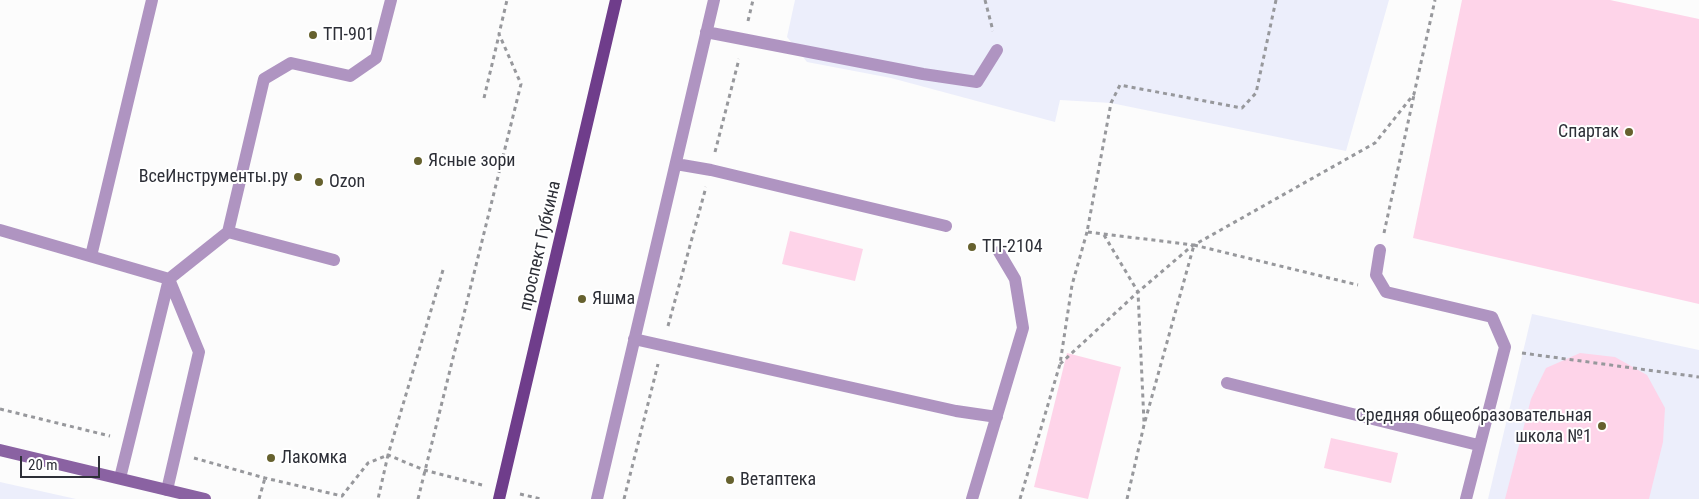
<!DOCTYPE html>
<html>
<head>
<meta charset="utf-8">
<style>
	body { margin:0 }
	#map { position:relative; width:1699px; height:499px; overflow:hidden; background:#fcfcfc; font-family:"Roboto Condensed",sans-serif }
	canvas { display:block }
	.scale { position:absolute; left:20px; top:456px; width:80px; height:22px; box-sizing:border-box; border:2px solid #2d2f37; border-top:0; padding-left:6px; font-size:15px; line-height:18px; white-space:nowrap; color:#2d2f37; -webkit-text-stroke:4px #fff; paint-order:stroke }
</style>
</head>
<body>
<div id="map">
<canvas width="1699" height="499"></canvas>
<div class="scale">20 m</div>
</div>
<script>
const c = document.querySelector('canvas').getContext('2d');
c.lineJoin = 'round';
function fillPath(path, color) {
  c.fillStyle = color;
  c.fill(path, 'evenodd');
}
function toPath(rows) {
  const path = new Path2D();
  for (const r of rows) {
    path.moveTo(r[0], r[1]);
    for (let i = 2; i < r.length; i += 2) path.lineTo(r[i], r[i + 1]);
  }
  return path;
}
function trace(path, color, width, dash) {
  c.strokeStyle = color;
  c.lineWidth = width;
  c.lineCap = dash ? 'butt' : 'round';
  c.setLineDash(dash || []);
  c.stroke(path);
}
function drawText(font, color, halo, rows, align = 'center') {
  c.font = font + ' "Roboto Condensed",sans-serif';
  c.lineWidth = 4;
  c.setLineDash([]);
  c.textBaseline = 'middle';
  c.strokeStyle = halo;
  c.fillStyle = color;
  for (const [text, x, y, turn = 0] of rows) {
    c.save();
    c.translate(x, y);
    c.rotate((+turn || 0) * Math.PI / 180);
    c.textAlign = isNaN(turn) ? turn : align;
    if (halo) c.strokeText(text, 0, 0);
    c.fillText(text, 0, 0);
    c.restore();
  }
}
fillPath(toPath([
	[795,0,1389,0,1346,151,1111,103,1060,100,1055,122,891,78,807,62,787,37],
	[1532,314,1699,350,1699,499,1488,499],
	[0,482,76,499,0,499]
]), '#eceefb');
fillPath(toPath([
	[1462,0,1610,0,1699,19,1699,304,1413,238],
	[790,231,863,249,855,281,782,264],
	[1067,353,1121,367,1088,499,1034,487],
	[1580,353,1615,357,1647,375,1665,408,1663,442,1649,499,1505,499,1531,399,1546,368],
	[1331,438,1398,453,1391,483,1324,468]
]), '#fed4e9');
trace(toPath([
	[985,0,993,31],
	[1276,0,1256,93,1242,108,1120,85,1111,103,1087,232,1194,245,1375,143,1414,94,1435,0],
	[748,21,753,0],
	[484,98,499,35],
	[715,152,739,59],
	[1384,233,1414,95],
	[1104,235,1138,292,1144,422],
	[1194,245,1358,285],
	[443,270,388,455,424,470,482,485],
	[668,326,706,187],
	[1522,353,1699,377],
	[1060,364,1138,292,1193,245],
	[0,409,110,436],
	[194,458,265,478,342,496,368,463,388,455,378,499],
	[520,494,541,499],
	[259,499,265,478],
	[418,499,521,84,499,34,507,0],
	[624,499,658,364],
	[1020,499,1060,364,1072,285,1087,232],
	[1127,499,1144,425,1194,245]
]), '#97989c', 3, [4, 4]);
trace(toPath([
	[706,32,923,74,977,82,997,50],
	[676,164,711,170,946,226],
	[0,230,169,279,120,478],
	[228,232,264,79,291,63,350,76,376,58,391,0],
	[1380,250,1376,275,1386,292,1492,317,1505,347,1466,499],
	[91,256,152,0],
	[634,339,956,411,997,417],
	[1227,383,1478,445],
	[167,490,199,352,169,279,228,232,334,260],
	[597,499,714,0],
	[972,499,1023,328,1015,279,999,252]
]), '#af94c1', 12);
trace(toPath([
	[0,450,205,499]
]), '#8a62a2', 12);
trace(toPath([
	[499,499,616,0]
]), '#6f3d8b', 12);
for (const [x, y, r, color] of [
	[313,35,5,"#66612e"],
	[1629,132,5,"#66612e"],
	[418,161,5,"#66612e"],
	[298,177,5,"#66612e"],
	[319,182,5,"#66612e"],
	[972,247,5,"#66612e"],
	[582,299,5,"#66612e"],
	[1602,426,5,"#66612e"],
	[271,458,5,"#66612e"],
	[730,480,5,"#66612e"]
]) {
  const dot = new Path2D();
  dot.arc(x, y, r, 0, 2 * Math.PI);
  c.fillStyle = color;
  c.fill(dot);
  trace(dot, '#fff', 2);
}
drawText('18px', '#2d2f37', '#fff', [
	["ТП-901",323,35],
	["Спартак",1619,132,"right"],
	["Ясные зори",428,161],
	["ВсеИнструменты.ру",288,177,"right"],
	["Ozon",329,182],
	["ТП-2104",982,247],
	["Яшма",592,299],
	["Средняя общеобразовательная",1592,416,"right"],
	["школа №1",1592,437,"right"],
	["Лакомка",281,458],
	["Ветаптека",740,480]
], 'left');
drawText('18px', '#2d2f37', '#fff', [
	["проспект Губкина",541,246,-77]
]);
</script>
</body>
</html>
